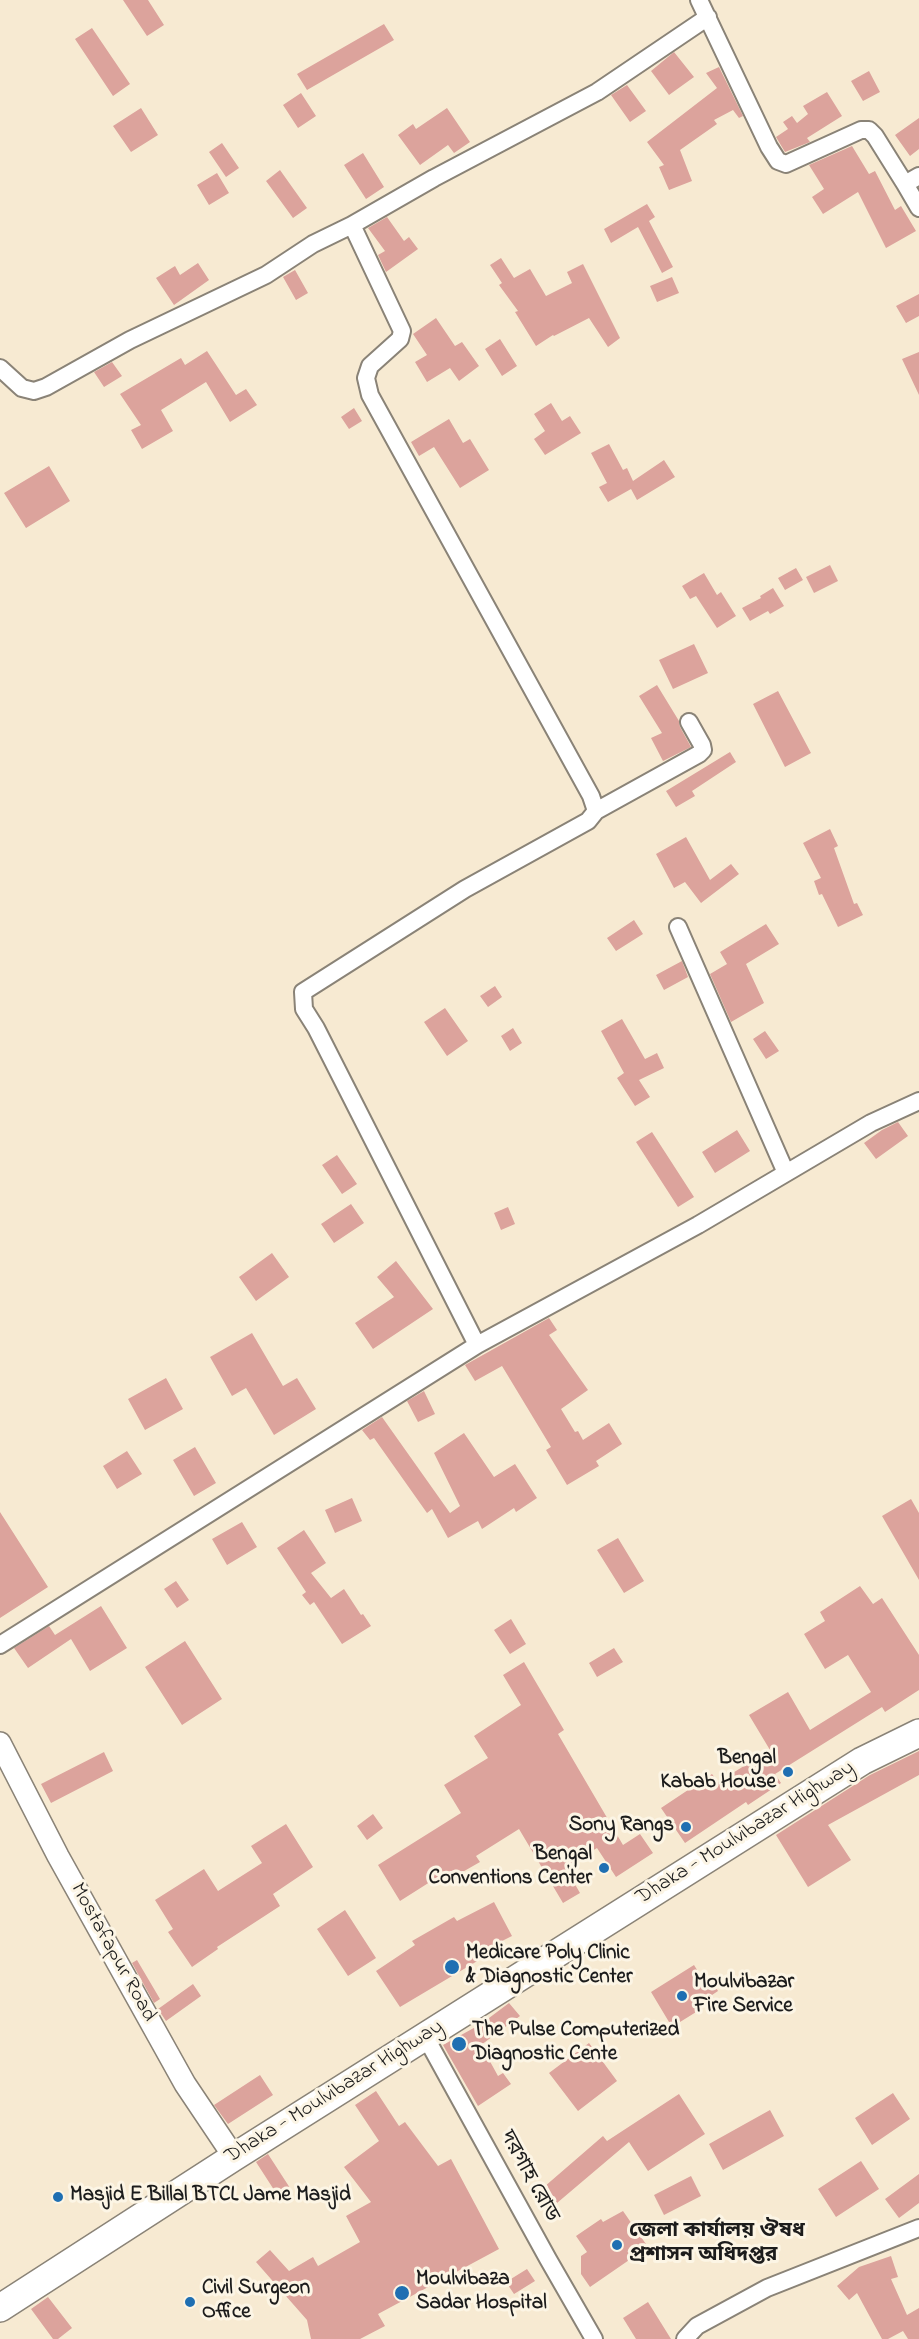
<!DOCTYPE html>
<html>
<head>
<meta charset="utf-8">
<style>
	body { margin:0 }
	canvas { display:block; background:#f7ead2 }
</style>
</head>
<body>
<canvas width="919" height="2339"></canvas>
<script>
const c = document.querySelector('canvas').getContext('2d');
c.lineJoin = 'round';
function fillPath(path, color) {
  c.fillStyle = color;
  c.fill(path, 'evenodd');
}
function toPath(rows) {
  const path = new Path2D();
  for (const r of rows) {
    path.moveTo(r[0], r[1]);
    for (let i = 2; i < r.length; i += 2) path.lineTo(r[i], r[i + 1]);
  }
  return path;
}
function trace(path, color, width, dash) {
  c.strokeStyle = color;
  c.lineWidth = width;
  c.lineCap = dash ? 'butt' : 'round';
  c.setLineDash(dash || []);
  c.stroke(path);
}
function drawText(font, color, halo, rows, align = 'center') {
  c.font = font + ' "Indie Flower","Noto Sans Bengali",sans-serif';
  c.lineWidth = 6;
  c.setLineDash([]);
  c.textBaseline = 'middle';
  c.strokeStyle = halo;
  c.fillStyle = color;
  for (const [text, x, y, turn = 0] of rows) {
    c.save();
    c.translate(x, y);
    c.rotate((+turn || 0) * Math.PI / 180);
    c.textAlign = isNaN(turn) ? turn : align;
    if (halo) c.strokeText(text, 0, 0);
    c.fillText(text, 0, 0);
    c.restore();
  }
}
fillPath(toPath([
	[123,0,148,0,164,25,147,36],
	[384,24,394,40,307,90,297,74],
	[92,28,130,84,113,96,75,39],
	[674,52,694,77,669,95,651,71],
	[719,67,743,116,739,118,733,110,714,120,717,124,680,150,692,181,669,190,659,167,664,165,647,142,717,88,706,73],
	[869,71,880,92,863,101,851,81],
	[627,85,646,111,630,122,611,95],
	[827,92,842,116,807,138,810,142,785,152,776,137,788,129,783,122,792,116,797,123,808,114,803,106],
	[301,93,316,116,298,128,283,105],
	[141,108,158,135,131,152,113,126],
	[447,108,470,142,454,153,448,145,420,165,398,135,413,124,416,129],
	[919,118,919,149,910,156,895,135],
	[222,143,239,168,226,177,209,152],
	[852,146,869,174,875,171,895,210,901,206,916,231,886,248,858,192,823,214,812,197,824,189,809,165],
	[363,153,384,187,366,199,344,165],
	[280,170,307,208,293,218,266,181],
	[217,173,229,193,209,205,197,185],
	[647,204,655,217,649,221,673,267,662,273,638,227,611,243,604,229],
	[387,217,404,241,409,237,418,249,386,272,378,255,385,251,368,228],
	[501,258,514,278,530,269,546,296,572,283,567,272,583,264,620,338,608,347,589,318,554,336,553,335,536,346,515,312,518,311,499,285,502,283,490,265],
	[198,263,209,280,174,305,156,278,175,266,180,275],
	[295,270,308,293,296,300,283,277],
	[672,277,679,293,657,302,650,286],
	[919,294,919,316,906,323,896,306],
	[436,318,455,346,462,342,479,366,459,381,450,368,427,382,415,362,427,355,413,334],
	[500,339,517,366,502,376,485,349],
	[207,351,236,395,246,389,257,405,230,422,206,382,161,410,173,431,142,449,131,430,141,425,120,394,181,358,185,365],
	[919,352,919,395,902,359],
	[112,362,122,376,104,387,94,372],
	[551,403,562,421,570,416,581,433,545,455,534,439,545,431,534,414],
	[354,408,362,421,349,429,341,417],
	[449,419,463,443,470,439,489,470,460,488,434,447,419,456,411,442],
	[609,444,623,470,627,468,633,481,664,460,675,477,637,500,631,489,608,502,599,487,607,483,591,453],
	[49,466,70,501,26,528,4,493],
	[830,565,838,581,814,593,806,577],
	[796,568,803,580,785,590,778,578],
	[704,573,717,595,721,592,736,616,717,628,696,596,690,599,682,586],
	[773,588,784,606,770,614,768,611,750,621,742,608,761,598,760,596],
	[694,644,708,673,673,689,659,660],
	[657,685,679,721,680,727,691,747,663,761,651,738,662,733,639,696],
	[778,691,811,753,785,767,753,704],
	[730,752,736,762,692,791,695,796,676,807,666,791],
	[830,829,838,846,834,848,854,904,857,903,863,915,838,927,822,894,819,895,814,881,821,878,803,843],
	[686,837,710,880,731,864,739,874,701,903,685,882,674,888,656,854],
	[634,920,643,934,616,951,607,938],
	[766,924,779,944,746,964,764,1003,731,1022,710,974,727,964,720,952],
	[682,961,688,977,664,990,656,975],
	[495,986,502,997,488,1007,480,996],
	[445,1008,468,1041,447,1056,424,1022],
	[622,1019,645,1059,657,1053,664,1068,639,1080,650,1097,635,1106,617,1078,624,1073,601,1031],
	[513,1028,522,1043,510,1051,501,1036],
	[765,1031,779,1051,766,1059,753,1039],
	[898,1122,908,1136,876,1159,864,1143,882,1130],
	[737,1130,750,1151,715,1173,702,1152],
	[652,1132,694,1197,678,1207,636,1142],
	[337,1155,357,1184,342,1194,322,1165],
	[351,1204,364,1223,334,1243,321,1224],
	[508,1207,515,1224,501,1230,494,1213],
	[272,1253,289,1277,256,1301,239,1277],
	[396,1261,433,1309,373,1349,355,1323,394,1297,377,1277],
	[549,1318,557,1330,549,1335,588,1390,561,1409,575,1432,578,1431,583,1440,609,1423,622,1444,596,1461,599,1466,567,1485,546,1450,551,1447,502,1366,475,1381,465,1365],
	[252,1333,283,1386,297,1378,316,1409,274,1435,246,1388,232,1396,210,1357],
	[166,1378,183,1409,145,1430,128,1399],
	[424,1391,435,1414,418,1422,407,1401],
	[382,1417,450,1513,460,1506,434,1453,464,1433,494,1477,515,1464,537,1498,516,1512,514,1508,482,1529,478,1521,448,1538,432,1509,427,1513,374,1438,370,1440,362,1430],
	[195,1447,216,1483,194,1496,173,1460],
	[127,1451,142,1474,117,1489,103,1466],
	[352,1498,362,1521,335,1533,325,1510],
	[911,1499,919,1513,919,1580,882,1516],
	[0,1512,48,1587,0,1618],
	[242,1522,257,1547,227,1565,212,1539],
	[304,1530,326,1563,311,1573,331,1598,344,1589,361,1615,363,1614,371,1626,342,1644,314,1602,310,1605,302,1595,306,1592,277,1548],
	[618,1538,644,1581,624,1593,597,1550],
	[176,1581,189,1600,177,1608,164,1589],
	[860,1586,873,1604,882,1598,919,1655,919,1690,885,1712,882,1707,775,1774,781,1783,748,1805,746,1802,685,1843,661,1808,712,1774,718,1782,770,1750,749,1715,788,1692,810,1730,871,1692,848,1655,825,1669,804,1634,825,1621,820,1612],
	[101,1606,127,1648,90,1671,71,1639,28,1668,14,1648,49,1626,55,1635],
	[511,1619,526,1644,510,1654,494,1630],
	[185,1641,222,1699,182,1725,145,1667],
	[614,1648,623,1662,597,1677,589,1663],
	[524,1662,564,1730,558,1734,623,1845,640,1834,653,1853,616,1877,597,1848,565,1867,580,1893,563,1903,519,1829,476,1856,480,1862,445,1882,441,1875,400,1901,378,1865,461,1813,444,1785,488,1758,474,1736,521,1705,503,1675],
	[919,1751,919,1775,828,1825,851,1860,808,1887,776,1835,870,1775],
	[104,1752,113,1771,51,1803,41,1784],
	[373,1814,383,1828,367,1840,357,1826],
	[286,1824,313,1867,273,1894,280,1906,217,1947,218,1949,192,1967,168,1932,173,1929,155,1900,204,1869,218,1891,262,1863,251,1846],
	[494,1902,512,1936,476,1954,479,1960,400,2007,376,1971,415,1945,412,1941,454,1917,457,1921],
	[345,1910,376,1958,348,1976,317,1929],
	[137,1960,160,1999,154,2003,132,1963],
	[694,1965,704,1981,710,1977,718,1991,706,1999,709,2004,672,2027,651,1992],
	[193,1984,201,1996,166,2021,158,2009],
	[509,2003,520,2016,481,2045,498,2076,503,2073,511,2084,478,2106,443,2045,481,2024],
	[589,2043,617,2081,578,2111,549,2073],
	[260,2075,273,2095,228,2124,214,2105],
	[376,2091,399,2126,405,2122,438,2166,451,2159,499,2249,378,2314,385,2326,360,2339,311,2339,307,2320,256,2262,270,2250,289,2271,313,2257,318,2266,360,2242,346,2216,371,2202,344,2167,379,2141,355,2105],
	[893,2093,910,2119,872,2145,855,2118],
	[679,2094,705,2134,648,2171,629,2142,557,2203,544,2187,603,2136,607,2141],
	[770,2110,784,2136,723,2170,709,2144],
	[268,2154,290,2188,278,2196,256,2162],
	[861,2161,879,2189,836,2217,818,2189],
	[919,2174,919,2203,899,2218,885,2199],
	[691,2176,701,2196,664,2215,654,2195],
	[623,2211,648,2247,590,2287,581,2274,581,2256,587,2252,576,2236,601,2219,603,2222],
	[891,2256,898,2277,891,2279,907,2315,919,2308,919,2339,908,2339,903,2331,888,2339,882,2339,857,2293,849,2300,837,2286,859,2267],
	[527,2269,535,2281,514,2294,506,2282],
	[48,2297,72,2328,58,2339,53,2339,31,2309],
	[648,2302,671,2339,636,2339,623,2318]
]), '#dca39c');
const minor = toPath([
	[699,0,769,147,778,161,786,164,861,130,869,130,875,136,905,184],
	[919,176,905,184,919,208],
	[0,368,22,388,34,391,46,387,130,340,266,275,313,244,352,225],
	[596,811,699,754,703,750,702,745,689,722],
	[678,927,786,1173],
	[477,1345,316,1028,304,1009,303,992,465,889,588,821,596,811,591,796,370,395,366,378,370,366,400,339,402,331,352,225,434,178,597,92,708,17],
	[0,1645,477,1345,698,1225,871,1123,919,1101],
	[425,2036,548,2259,594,2339],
	[685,2339,697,2326,767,2288,919,2228]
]);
const tertiary = toPath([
	[0,1743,58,1856,185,2084,234,2157]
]);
const trunk = toPath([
	[0,2308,234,2157,862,1761,919,1733]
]);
trace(minor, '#8a8377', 20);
trace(tertiary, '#8a8377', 24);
trace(trunk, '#8a8377', 30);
trace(minor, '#fff', 16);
trace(tertiary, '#fff', 21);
trace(trunk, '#fff', 27);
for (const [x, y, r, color] of [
	[788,1772,6,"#1f6fb2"],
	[686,1827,6,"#1f6fb2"],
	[604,1868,6,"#1f6fb2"],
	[452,1967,8,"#1f6fb2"],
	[682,1996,6,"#1f6fb2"],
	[459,2044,8,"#1f6fb2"],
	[58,2197,6,"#1f6fb2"],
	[617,2245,6,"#1f6fb2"],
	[402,2293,8,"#1f6fb2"],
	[190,2302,6,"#1f6fb2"]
]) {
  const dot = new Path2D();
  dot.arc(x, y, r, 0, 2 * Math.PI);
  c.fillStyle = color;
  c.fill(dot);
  trace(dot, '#fcf5e5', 2);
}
drawText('bold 21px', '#1c1c1c', '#fcf5e5', [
	["Bengal",776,1760,"right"],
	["Kabab House",776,1784,"right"],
	["Sony Rangs",674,1827,"right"],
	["Bengal",592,1856,"right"],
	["Conventions Center",592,1880,"right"],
	["Medicare Poly Clinic",466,1955],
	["& Diagnostic Center",466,1979],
	["Moulvibazar",694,1984],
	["Fire Service",694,2008],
	["The Pulse Computerized",472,2032],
	["Diagnostic Cente",472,2056],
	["Masjid E Billal BTCL Jame Masjid",70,2197],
	["জেলা কার্যালয় ঔষধ",629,2233],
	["প্রশাসন অধিদপ্তর",629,2257],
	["Moulvibaza",416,2281],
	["Sadar Hospital",416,2305],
	["Civil Surgeon",202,2290],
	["Office",202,2314]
], 'left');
drawText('21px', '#1c1c1c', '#fcf5e5', [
	["Dhaka - Moulvibazar Highway",746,1834,-32],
	["Mostafapur Road",112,1953,61],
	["Dhaka - Moulvibazar Highway",335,2093,-32],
	["দরগাহ রোড",528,2177,61]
]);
</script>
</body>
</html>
